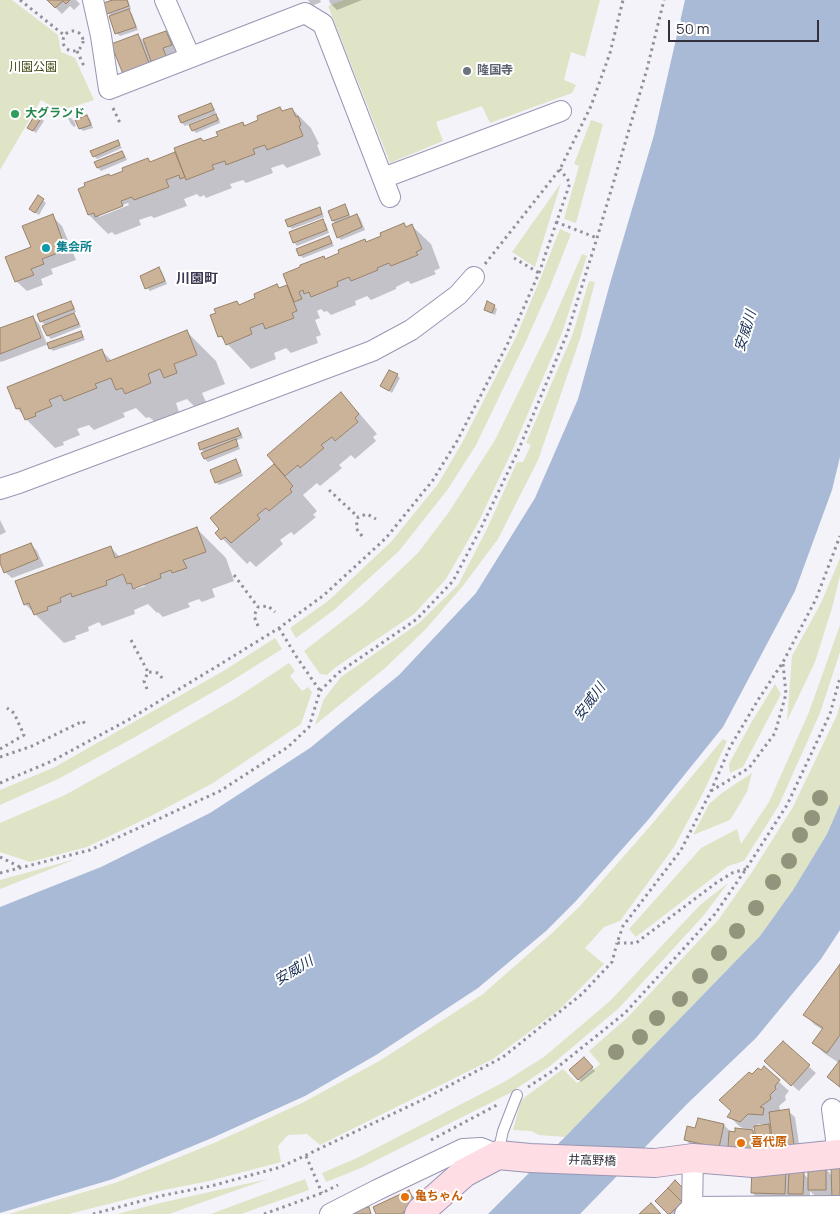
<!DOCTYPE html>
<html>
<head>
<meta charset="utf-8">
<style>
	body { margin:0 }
	#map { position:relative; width:840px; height:1214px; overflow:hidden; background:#f4f3fa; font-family:Manrope,sans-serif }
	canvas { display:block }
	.scale { position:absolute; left:668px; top:20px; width:151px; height:22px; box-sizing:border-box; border:2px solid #31303c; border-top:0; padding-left:6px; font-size:15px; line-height:18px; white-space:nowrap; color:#31303c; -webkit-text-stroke:4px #fff; paint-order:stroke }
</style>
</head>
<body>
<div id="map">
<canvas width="840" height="1214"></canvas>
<div class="scale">50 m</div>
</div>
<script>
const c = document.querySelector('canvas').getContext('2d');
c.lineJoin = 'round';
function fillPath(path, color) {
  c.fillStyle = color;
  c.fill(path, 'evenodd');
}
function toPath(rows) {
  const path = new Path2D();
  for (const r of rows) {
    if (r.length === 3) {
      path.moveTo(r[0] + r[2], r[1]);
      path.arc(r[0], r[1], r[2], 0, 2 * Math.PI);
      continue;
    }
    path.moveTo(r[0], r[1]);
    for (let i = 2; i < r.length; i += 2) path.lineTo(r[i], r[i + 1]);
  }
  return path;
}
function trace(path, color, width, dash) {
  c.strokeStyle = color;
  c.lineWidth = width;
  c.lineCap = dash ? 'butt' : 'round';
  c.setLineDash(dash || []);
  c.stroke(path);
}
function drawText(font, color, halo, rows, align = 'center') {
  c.font = font + ' Manrope,"Noto Sans JP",sans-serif';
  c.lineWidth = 4;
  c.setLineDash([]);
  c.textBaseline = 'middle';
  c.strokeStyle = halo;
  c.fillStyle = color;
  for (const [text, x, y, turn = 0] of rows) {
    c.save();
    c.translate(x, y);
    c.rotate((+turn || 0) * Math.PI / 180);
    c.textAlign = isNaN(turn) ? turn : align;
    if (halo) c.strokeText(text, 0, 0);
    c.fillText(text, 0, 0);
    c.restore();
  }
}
fillPath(toPath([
	[0,0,12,0,58,35,61,52,75,58,94,100,60,111,41,100,0,170],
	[344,0,600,0,585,57,571,52,564,80,576,85,572,93,490,123,482,106,436,122,443,141,390,163,328,6],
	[591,120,603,124,576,223,564,219,579,166,574,164],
	[561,183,535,267,512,252],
	[560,229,571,234,550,287,527,339,476,445,448,489,399,551,334,610,296,638,290,628,328,601,391,542,438,484,462,443,516,337,539,282],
	[582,254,587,256,562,333,513,449,477,525,446,579,414,614,336,667,327,675,320,674,304,651,362,606,418,553,449,512,495,440,549,330],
	[589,281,595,282,580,339,538,460,498,539,462,587,425,630,385,668,315,725,324,699,341,677,419,623,458,585,486,531,517,462,523,462,531,445,526,443,572,336],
	[840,558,840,576,832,608,815,662,787,721,792,656,821,603],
	[840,625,840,652,820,713,779,805,744,861,728,866,636,937,629,929,701,848,737,829,741,844,769,802,809,712],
	[275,638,282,649,230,682,135,737,58,779,0,805,0,790,55,767,225,670],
	[289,663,295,671,290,676,302,691,308,687,312,692,301,724,213,783,151,816,87,847,30,862,0,852,0,823,65,795,142,752,236,698],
	[775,684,781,694,743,767,730,773,729,764,751,723],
	[840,704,840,804,827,834,793,890,760,936,565,1137,539,1135,531,1131,513,1130,521,1100,563,1069,577,1083,600,1064,589,1051,628,1017,719,919,752,872,793,807,837,715],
	[723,739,727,741,704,791,674,847,620,921,604,927,585,948,604,964,560,1009,493,1059,320,1145,307,1134,288,1135,278,1146,281,1162,209,1181,159,1191,69,1214,9,1214,115,1183,214,1143,304,1102,381,1060,483,994,550,935,580,906,652,824],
	[752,773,747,792,730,820,693,835,709,804,722,793],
	[76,859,0,889,0,880],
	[728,883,704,915,619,1008,550,1066,510,1093,361,1168,326,1182,322,1173,357,1158,504,1082,544,1057,611,1000,700,905],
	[268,1179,169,1214,117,1214,160,1203],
	[305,1179,309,1190,241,1214,211,1214]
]), '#dee4c5');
fillPath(toPath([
	[685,0,840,0,840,457,832,490,795,591,723,727,648,820,576,901,546,931,478,988,376,1055,305,1096,212,1138,113,1179,0,1213,0,907,101,867,210,813,310,748,399,675,476,593,535,498,578,399,611,280,654,135],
	[840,804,840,930,821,959,756,1038,687,1104,580,1214,488,1214,565,1137,760,936,793,890,827,834]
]), '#a8bad5');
fillPath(toPath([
	[48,0,76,0,80,4,74,10,70,6,62,14],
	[109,0,128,0,131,9,129,10,132,14,138,30,120,36,116,33,112,16,108,13,111,2],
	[308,0,320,0,321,2,312,6],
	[329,0,362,0,337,10,330,3],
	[166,32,173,39,178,52,169,55,173,66,124,73,138,35,143,41],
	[211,105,214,108,216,113,214,114,219,118,220,123,196,133,193,130,212,117,211,115,185,126,182,123],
	[41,107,48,113,46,117,39,112],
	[280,109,283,112,292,109,311,128,319,144,317,145,321,155,287,168,283,164,271,168,273,173,246,183,243,180,230,184,232,188,206,198,204,195,200,197,197,194,184,199,187,206,154,218,151,216,139,220,141,225,115,235,112,232,108,234,89,215,79,189,111,177,148,160,151,162,219,136,243,123,246,126,260,121],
	[128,203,129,205,99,217,99,214],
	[87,116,90,119,93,128,83,131,80,128],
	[41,118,44,121,36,133,29,128],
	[68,118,71,118,74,121,76,126,74,127,71,124],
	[117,141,122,148,97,159,94,156],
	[122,153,125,156,127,160,101,171,98,168,96,163],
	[39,197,46,203,39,215,34,212],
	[344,205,347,208,351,218,357,215,360,218,365,230,341,240,338,237,336,224,333,221,329,211],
	[319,209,322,212,324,217,292,229,289,226],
	[52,216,62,226,76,260,51,269,53,274,41,279,43,285,27,291,16,281,32,247],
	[323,221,326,224,329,233,297,246,294,242],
	[404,225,407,228,412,226,431,244,440,268,434,271,436,274,411,284,408,281,396,287,396,289,371,300,367,296,355,301,356,305,331,315,327,311,324,312,321,309,317,311,320,318,315,320,321,335,316,337,318,343,291,353,286,348,274,353,276,359,251,369,220,336,237,302,240,305,257,299,277,286,280,289,289,286,323,257,326,260,365,241,367,243],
	[328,237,331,240,334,246,303,258,300,255],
	[159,269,162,272,167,284,150,291,147,288],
	[71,303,74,306,76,312,72,313,77,318,81,327,51,339,48,336,46,326,41,321],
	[494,306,497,309,495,315,488,312,485,309],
	[32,317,39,324,47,344,80,332,83,335,85,340,53,351,50,348,49,344,1,362,0,361,0,329],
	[187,332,216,361,225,384,202,393,206,402,194,406,187,399,176,403,179,412,155,422,149,417,146,418,136,408,123,413,125,417,94,430,89,425,77,429,80,435,63,442,64,445,55,448,26,419,24,416,17,408,101,350,112,361],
	[397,375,400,378,392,393,382,386],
	[341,394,359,413,377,434,373,437,376,441,355,459,351,455,339,465,342,468,320,486,317,483,303,495,317,511,313,515,316,517,294,535,291,532,280,540,283,544,256,567,250,561,247,564,217,533,280,468],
	[238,429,241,432,243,438,235,441,238,444,240,449,208,462,205,459,203,454,205,453,201,449],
	[235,461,238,464,243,476,219,485,216,482],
	[0,520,6,532,0,535],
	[197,529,226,558,234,581,212,589,215,597,202,602,199,599,188,603,190,607,163,617,158,612,157,613,148,604,134,610,135,614,102,626,99,622,88,627,89,631,75,636,76,639,64,643,25,604,110,547,120,557],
	[143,584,145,586,136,589,134,587],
	[31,544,37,551,44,566,12,578,5,572,0,559,0,556],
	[840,966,840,1088,829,1077,839,1063,824,1053,813,1043,823,1030,815,1025,805,1015],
	[783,1043,816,1073,799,1091,772,1068],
	[587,1062,595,1071,581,1082,579,1079],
	[764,1068,789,1091,785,1096,786,1100,779,1106,781,1112,788,1111,795,1117,800,1151,781,1154,774,1146,775,1150,736,1155,727,1146,726,1154,692,1147,686,1140,696,1129,698,1119,724,1125,731,1132,736,1133,747,1130,739,1126,729,1116,752,1075,761,1071],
	[758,1124,767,1124,756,1135,752,1130],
	[753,1168,804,1174,809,1179,826,1169,832,1176,840,1206,816,1197,810,1191,810,1200,796,1200,791,1195,791,1201,758,1199,752,1192],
	[409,1192,422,1205,425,1214,378,1214],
	[657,1201,688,1202,676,1214,670,1214]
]), '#0003');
const building = toPath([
	[47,0,70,0,66,4,63,1,55,8,47,0],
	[113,0,127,0,129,6,107,14,103,3,113,0],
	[129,9,136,27,115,34,109,16,129,9],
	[166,31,172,45,163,48,167,59,152,64,143,39,166,31],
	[138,34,149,63,123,74,111,44,138,34],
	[211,103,214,110,181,123,178,116,211,103],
	[280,107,282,111,292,108,296,117,298,116,301,125,299,126,303,136,267,150,265,145,253,149,255,154,226,165,225,161,212,165,214,169,186,180,174,148,201,138,203,141,218,136,216,132,243,122,244,126,258,120,257,116,280,107],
	[36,113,42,117,33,131,27,128,36,113],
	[216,114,218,120,192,131,189,125,216,114],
	[87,115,91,125,79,129,75,120,87,115],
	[118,140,120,145,93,157,90,151,118,140],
	[122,151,125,157,97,168,94,162,122,151],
	[175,152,185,177,180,179,179,175,166,180,169,187,134,200,132,197,121,201,123,206,95,217,94,213,88,215,78,189,85,186,84,183,109,174,110,176,123,171,122,168,148,158,150,162,175,152],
	[38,195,44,199,35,213,29,209,38,195],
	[345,204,349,215,332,221,328,211,345,204],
	[320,207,322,214,288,227,285,220,320,207],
	[53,214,66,250,42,259,44,264,31,269,34,275,15,282,5,257,31,247,22,226,53,214],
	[357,214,362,227,337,238,332,224,357,214],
	[323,219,327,230,293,243,289,232,323,219],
	[404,223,406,227,412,224,422,249,416,252,418,255,391,266,389,263,377,268,378,270,351,281,349,277,337,282,338,286,311,297,309,292,304,294,303,290,299,292,302,299,294,302,283,274,300,267,300,265,324,256,325,259,339,253,338,250,365,239,366,242,381,236,380,233,404,223],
	[329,236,332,243,299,256,296,249,329,236],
	[159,267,165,281,145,289,140,276,159,267],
	[277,284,279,288,287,285,297,311,292,313,294,318,265,329,263,323,250,328,252,334,226,345,222,336,218,337,210,315,216,313,214,309,237,301,239,305,255,298,254,294,277,284],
	[71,301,74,309,40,322,37,314,71,301],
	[487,301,495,305,492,313,484,310,487,301],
	[74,313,79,324,47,336,42,326,74,313],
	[33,316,41,338,0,354,0,328,33,316],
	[187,330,197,355,174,364,177,373,164,378,160,369,148,374,151,383,125,394,122,388,116,390,111,378,95,384,97,388,64,401,61,395,49,400,52,406,35,413,36,416,25,420,20,408,16,409,7,387,102,349,107,362,187,330],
	[81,331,83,337,49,349,47,343,81,331],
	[389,370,398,374,389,391,380,386,389,370],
	[341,392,359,414,355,418,358,422,335,441,332,437,321,445,324,448,300,468,298,465,285,476,267,455,341,392],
	[238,428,241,435,200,450,198,443,238,428],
	[236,439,238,446,204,459,201,453,236,439],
	[236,459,241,472,215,483,210,470,236,459],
	[274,464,293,486,290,489,292,492,269,511,266,508,257,515,260,519,231,543,225,537,221,540,215,533,219,529,210,518,274,464],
	[197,527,206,552,183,560,187,568,172,573,171,570,160,574,161,578,133,589,131,583,127,584,123,574,106,581,107,585,72,597,71,593,60,598,61,602,47,607,48,610,34,615,29,603,24,605,15,581,111,546,115,558,197,527],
	[31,543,38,559,4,573,0,563,0,555,31,543],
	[840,964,840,1035,827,1053,812,1043,823,1028,803,1015,840,964],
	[783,1041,810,1065,791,1086,764,1061,783,1041],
	[584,1057,593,1067,578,1080,569,1070,584,1057],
	[840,1060,840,1087,827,1077,840,1060],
	[764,1066,780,1080,775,1086,776,1089,770,1095,771,1099,760,1107,764,1108,763,1115,748,1114,740,1122,727,1117,731,1111,719,1100,749,1072,752,1074,758,1068,761,1070,764,1066],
	[789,1109,794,1145,773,1147,769,1112,789,1109],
	[698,1118,724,1124,719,1148,684,1140,687,1126,695,1128,698,1118],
	[769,1124,772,1147,757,1148,754,1126,769,1124],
	[735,1128,753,1130,755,1151,728,1148,729,1131,735,1132,735,1128],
	[840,1166,840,1200,832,1200,831,1167,840,1166],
	[752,1167,786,1168,785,1194,751,1193,752,1167],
	[826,1167,826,1190,808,1190,808,1168,826,1167],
	[789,1172,804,1172,803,1194,788,1194,789,1172],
	[675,1180,684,1189,685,1199,682,1202,668,1188,675,1180],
	[668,1188,682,1202,670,1214,668,1214,655,1201,668,1188],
	[409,1190,413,1199,403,1213,401,1214,376,1214,373,1207,409,1190],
	[651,1203,661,1214,639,1214,651,1203],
	[369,1207,371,1214,351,1214,351,1210,369,1207]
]);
fillPath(building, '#cab398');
trace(building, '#988269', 1);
const lane = toPath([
	[498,1153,503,1131,517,1095]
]);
const street = toPath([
	[93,0,101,36,109,89,305,13,323,24,390,197],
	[165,0,190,57],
	[383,178,561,111],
	[0,489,19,483,372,351,411,330,458,295,474,277],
	[832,1109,838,1154],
	[692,1207,840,1206],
	[330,1214,377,1190,463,1149,481,1148,498,1155],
	[685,1214,692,1207,693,1158]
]);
const secondary = toPath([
	[419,1214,421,1211,464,1173,498,1155,530,1158,655,1163,693,1158,753,1163,840,1154]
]);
trace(lane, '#9995b4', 12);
trace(street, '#9995b4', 22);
trace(secondary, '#9995b4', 30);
trace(toPath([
	[20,0,64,35],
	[73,41,10],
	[77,51,84,66],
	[113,108,120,123],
	[556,222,597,238],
	[514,258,539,273],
	[485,264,560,169,591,106,610,53,623,0],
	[329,490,358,517],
	[362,536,356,528,358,517,367,514,376,519],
	[234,575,258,607],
	[258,626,254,616,258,607,268,606,275,612],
	[279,628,296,656,320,691],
	[131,640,148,672],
	[147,689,144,681,148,672,158,673,163,679],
	[0,749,24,735,14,713,7,708],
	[0,757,32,746,83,721,86,726],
	[0,783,52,761,128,720,219,665,279,628,324,595,386,538,433,480,457,441,508,343,539,273,570,183,560,169],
	[711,791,749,768,775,733,786,694,783,664],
	[0,857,20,867],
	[746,869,732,873,716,883,636,943,617,943,623,926,681,850,711,791,730,747,758,700,783,662,816,599,840,536],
	[0,873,90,850,220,791,288,747,309,727,320,691,338,673,417,619,453,581,482,526,518,451,567,334,597,238,647,69,664,0],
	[528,1087,554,1070,625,1013,715,914,746,869,787,805,830,714,840,678],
	[431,1140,497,1105],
	[306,1156,322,1193],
	[93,1214,160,1196,211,1186,281,1167,424,1099,503,1057,582,994,612,962,617,943],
	[264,1214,322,1193,338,1185]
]), '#92919b', 3, [2.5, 4]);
trace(lane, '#fff', 10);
trace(street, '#fff', 20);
trace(secondary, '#fedde5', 28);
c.fillStyle = '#92957c';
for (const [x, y] of [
	[820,798],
	[812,818],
	[800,835],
	[789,861],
	[773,882],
	[756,908],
	[737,931],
	[719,953],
	[700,976],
	[680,999],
	[657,1018],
	[640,1037],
	[616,1052]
]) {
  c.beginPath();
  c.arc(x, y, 8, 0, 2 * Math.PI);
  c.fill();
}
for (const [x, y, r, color] of [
	[467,71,5,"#6b7280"],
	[15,114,5,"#2e9e5b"],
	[46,248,5,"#0f9aa8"],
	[741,1143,5,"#e8710a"],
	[405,1197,5,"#e8710a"]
]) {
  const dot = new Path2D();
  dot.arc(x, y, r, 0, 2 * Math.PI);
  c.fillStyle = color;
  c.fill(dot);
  trace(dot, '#fff', 2);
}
drawText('12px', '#424814', '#fff', [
	["川園公園",33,68]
]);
drawText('bold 12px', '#5b616d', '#fff', [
	["隆国寺",477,71]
], 'left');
drawText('bold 12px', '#27864d', '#fff', [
	["大グランド",25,114]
], 'left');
drawText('bold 12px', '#0d838f', '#fff', [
	["集会所",56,248]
], 'left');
drawText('bold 12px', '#c56008', '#fff', [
	["喜代原",751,1143],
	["亀ちゃん",415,1197]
], 'left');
drawText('12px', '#31303c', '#fff', [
	["井高野橋",592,1161,2]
]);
drawText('bold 14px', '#3c3852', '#fff', [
	["川園町",197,279]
]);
drawText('italic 14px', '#183055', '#fff', [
	["安威川",746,331,-73],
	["安威川",590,702,-53],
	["安威川",294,971,-31]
]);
</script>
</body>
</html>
